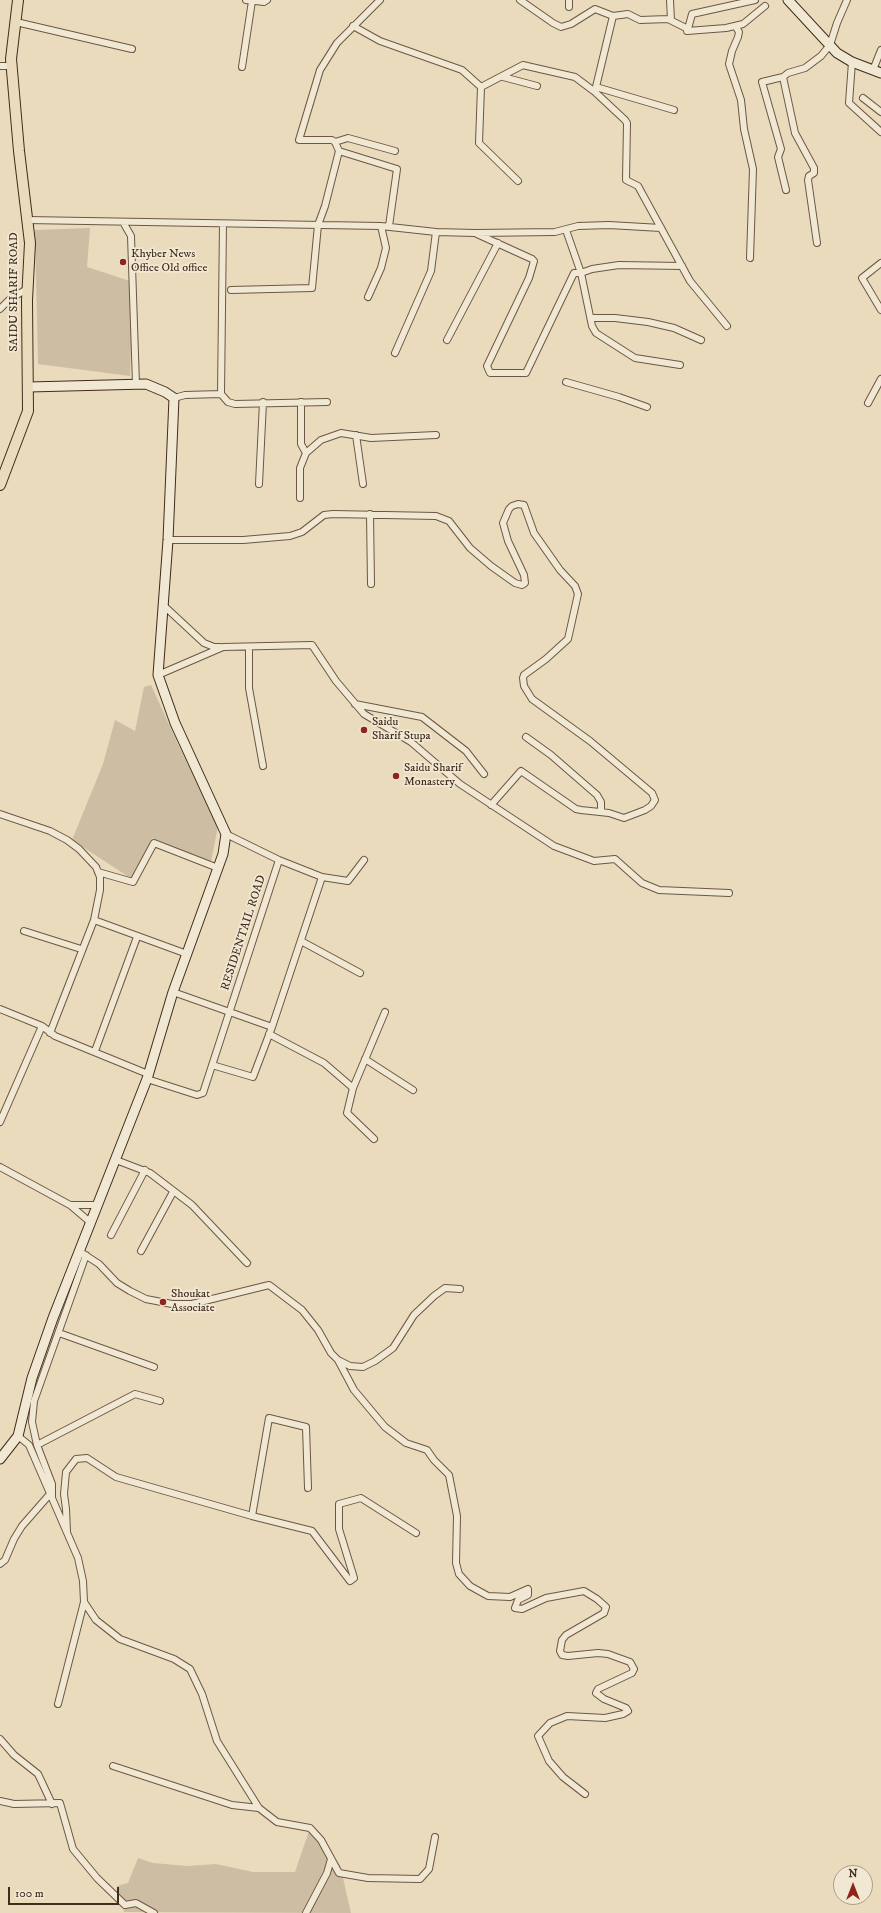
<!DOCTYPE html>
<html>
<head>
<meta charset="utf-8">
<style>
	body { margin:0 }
	#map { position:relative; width:881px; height:1913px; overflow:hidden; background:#eadbbd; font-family:"IM FELL DW Pica",serif }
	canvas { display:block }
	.north { position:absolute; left:833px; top:1865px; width:40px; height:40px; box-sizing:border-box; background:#f1e8d4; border:1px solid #ab9c8a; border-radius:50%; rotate:0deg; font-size:11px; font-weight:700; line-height:16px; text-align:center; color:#412b1c }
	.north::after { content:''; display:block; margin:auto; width:14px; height:18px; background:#8f2418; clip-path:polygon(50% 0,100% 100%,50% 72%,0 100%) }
	.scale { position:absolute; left:8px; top:1887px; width:111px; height:18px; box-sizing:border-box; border:2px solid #412b1c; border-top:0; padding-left:5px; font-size:12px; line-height:14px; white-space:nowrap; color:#412b1c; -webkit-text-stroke:3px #f1e8d4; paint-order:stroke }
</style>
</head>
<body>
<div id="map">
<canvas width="881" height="1913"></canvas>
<div class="north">N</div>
<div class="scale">100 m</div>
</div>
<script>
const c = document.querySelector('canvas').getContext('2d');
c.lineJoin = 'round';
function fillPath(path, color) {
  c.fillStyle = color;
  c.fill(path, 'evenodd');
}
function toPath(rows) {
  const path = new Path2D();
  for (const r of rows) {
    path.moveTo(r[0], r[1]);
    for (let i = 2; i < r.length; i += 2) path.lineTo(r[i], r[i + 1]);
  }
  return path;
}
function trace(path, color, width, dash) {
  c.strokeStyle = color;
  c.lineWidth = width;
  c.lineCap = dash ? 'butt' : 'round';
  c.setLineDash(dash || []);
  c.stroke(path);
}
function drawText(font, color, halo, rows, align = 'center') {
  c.font = font + ' "IM FELL DW Pica",serif';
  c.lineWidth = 3.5;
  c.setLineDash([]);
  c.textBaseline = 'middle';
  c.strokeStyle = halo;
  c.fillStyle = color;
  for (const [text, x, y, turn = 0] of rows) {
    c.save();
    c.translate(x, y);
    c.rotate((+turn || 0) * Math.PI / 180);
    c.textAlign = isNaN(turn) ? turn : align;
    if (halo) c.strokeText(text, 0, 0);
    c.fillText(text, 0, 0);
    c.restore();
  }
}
fillPath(toPath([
	[90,228,87,267,133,282,130,376,38,364,35,230],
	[151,685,178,744,218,826,211,862,152,838,132,879,72,840,103,764,115,720,135,731,144,687],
	[310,1828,340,1865,351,1913,124,1912,117,1886,128,1883,138,1858,153,1863,187,1866,216,1864,253,1872,295,1872]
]), '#cdbda2');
const street = toPath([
	[246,0,264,2,267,0],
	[380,0,337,43,320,70,299,140,332,140,335,142,339,151,397,169,389,226],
	[520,0,553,23,561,27,571,24,595,9,613,16,628,14,640,20,668,19,688,29,692,14,755,0],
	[569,0,569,7],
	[670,0,671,20],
	[16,22,132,49],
	[353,26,380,41,462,70,481,87,479,143,518,181],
	[736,27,739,32,738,37,732,51,729,64,741,100,744,129,753,169,750,258],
	[687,31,726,28,743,24,765,6],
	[852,62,849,103,881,132],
	[0,66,11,66],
	[242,67,252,1],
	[873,70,881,50],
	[503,77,537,86],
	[783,77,762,82,781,149,778,157,786,190],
	[481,87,523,65,527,66,575,77,595,92,625,120,627,123,626,180,638,186,690,281,727,326],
	[596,87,674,110],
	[595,91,613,16],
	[863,98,881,112],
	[335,142,348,138,395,151],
	[27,220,381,226,436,232,475,233,555,232,578,226,609,225,661,228],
	[123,222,131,236,136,384],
	[223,224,221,394,228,402,235,404,327,402],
	[566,230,581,273,592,326,596,333,635,358,680,365],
	[477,234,532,259,534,261,529,278,487,366,490,373,526,373,574,273,581,273,592,269,619,265,682,266],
	[817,243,808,180,809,176,814,173,814,168,795,133,783,77,788,73,805,68,821,56,830,45,837,23,847,0],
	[881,263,862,278,881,310],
	[231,290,312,288,318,225,325,206,339,151],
	[368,297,381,268,386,248,381,226],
	[0,309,10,299,27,289],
	[591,318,615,318,648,322,674,328,701,340],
	[447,340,498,243],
	[395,353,431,271,436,232],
	[566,382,619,397,647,407],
	[174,398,185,395,221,394],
	[301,402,301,444,306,453],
	[868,403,881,379],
	[356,435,363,484],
	[259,484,263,402],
	[300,498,300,468,306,453,321,440,341,433,371,438,436,435],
	[370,514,371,584],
	[168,540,243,540,290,536,302,532,324,515,333,514,436,516,449,521,470,548,491,566,515,583,522,585,525,583,524,575,508,541,503,523,509,509,512,506,518,504,524,505,534,533,560,570,575,586,578,594,568,639,546,659,524,675,523,678,524,686,532,699,590,741,652,793,655,800,651,806,645,810,624,818,609,813,581,810,576,809,521,771,491,805],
	[162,604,204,643,214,647,220,647],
	[249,647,249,688,263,766],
	[158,675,223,647,312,645,336,681,364,714,411,742,460,784,554,846,594,861,615,859,642,883,659,890,729,893],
	[355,704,422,717,466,751,484,774],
	[526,737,551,755,597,795,601,802,601,812],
	[0,814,50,831,67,840,79,849,96,867,100,877,100,890,94,920,50,1033],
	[226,834,279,860,322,877,348,881,364,860],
	[98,872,133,882,154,843,218,868],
	[94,920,187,954],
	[24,931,81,949],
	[301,941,360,973],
	[173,992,272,1027],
	[0,1009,42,1026,55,1036,148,1074],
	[269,1034,324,1063,353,1088],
	[95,1051,137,937],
	[365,1059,413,1090],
	[212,1065,253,1077,272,1027,322,877],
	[147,1079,197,1095,203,1093,279,860],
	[0,1122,42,1026],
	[374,1139,347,1113,353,1088,385,1012],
	[116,1160,150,1173,192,1205,247,1263],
	[0,1167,70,1205,90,1222],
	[70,1205,98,1205],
	[111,1235,145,1170],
	[79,1251,99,1264,117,1283,130,1291,146,1299,172,1304,192,1304,269,1285,302,1310,318,1330,331,1353,338,1360,350,1366,363,1367,375,1361,393,1348,414,1315,434,1296,445,1288,460,1289],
	[141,1251,173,1192],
	[59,1333,154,1367],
	[338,1360,354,1390,385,1427,406,1443,427,1450,434,1460,449,1475,457,1516,456,1563,459,1574,470,1586,488,1596,510,1597,528,1589,528,1595,518,1600,515,1608,522,1609,546,1598,584,1591,597,1599,606,1607,604,1613,566,1635,562,1640,560,1651,562,1655,568,1656,598,1653,608,1654,630,1662,634,1669,632,1673,598,1689,596,1693,604,1699,626,1708,628,1711,623,1714,605,1718,567,1716,550,1723,538,1736,549,1761,563,1777,585,1794],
	[18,1436,29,1445,78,1558,83,1581,84,1602,58,1704],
	[37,1445,135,1394,160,1401],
	[52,1497,52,1484,37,1445,32,1422,34,1401,86,1255],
	[252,1516,269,1418,306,1427,308,1488],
	[67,1532,66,1509,64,1494,66,1472,76,1459,87,1458,116,1477,252,1516,312,1531,350,1581,354,1578,339,1529,339,1504,361,1498,416,1533],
	[0,1564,5,1560,14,1539,22,1526,50,1494],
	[84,1602,96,1620,120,1639,174,1659,190,1669,202,1694,217,1741,259,1808,277,1822,310,1828,321,1840,339,1873,368,1878,420,1879,429,1869,435,1837],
	[0,1739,14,1755,38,1774,52,1804],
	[113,1766,232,1805,259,1808],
	[0,1801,14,1804,60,1803,73,1849,97,1878,125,1905,136,1903,154,1913],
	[306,1913,327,1873,331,1859]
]);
const secondary = toPath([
	[788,0,837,53,852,62,881,73],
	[0,1459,18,1436,32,1378,53,1318,147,1079,173,992,223,854,226,834,175,723,158,675,168,540,174,398,165,392,146,384,29,387]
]);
const primary = toPath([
	[0,485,28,411,27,300,30,243,19,151,11,59,18,0]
]);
trace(street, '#6b5744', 8);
trace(secondary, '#412b1c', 11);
trace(primary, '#412b1c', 12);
trace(street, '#f1e8d4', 6);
trace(secondary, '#f1e8d4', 9);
trace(primary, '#eadbbd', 10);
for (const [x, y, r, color] of [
	[123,262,4,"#8f2418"],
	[364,730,4,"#8f2418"],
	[396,776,4,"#8f2418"],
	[163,1302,4,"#8f2418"]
]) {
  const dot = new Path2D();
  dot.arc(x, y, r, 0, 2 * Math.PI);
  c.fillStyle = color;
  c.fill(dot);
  trace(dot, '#f1e8d4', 1.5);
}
drawText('12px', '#412b1c', '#f1e8d4', [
	["Khyber News",131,255],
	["Office Old office",131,269],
	["Saidu",372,723],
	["Sharif Stupa",372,737],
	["Saidu Sharif",404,769],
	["Monastery",404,783],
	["Shoukat",171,1295],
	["Associate",171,1309]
], 'left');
drawText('12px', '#412b1c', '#f1e8d4', [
	["SAIDU SHARIF ROAD",15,292,-90],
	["RESIDENTAIL ROAD",244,933,-72]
]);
</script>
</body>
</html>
